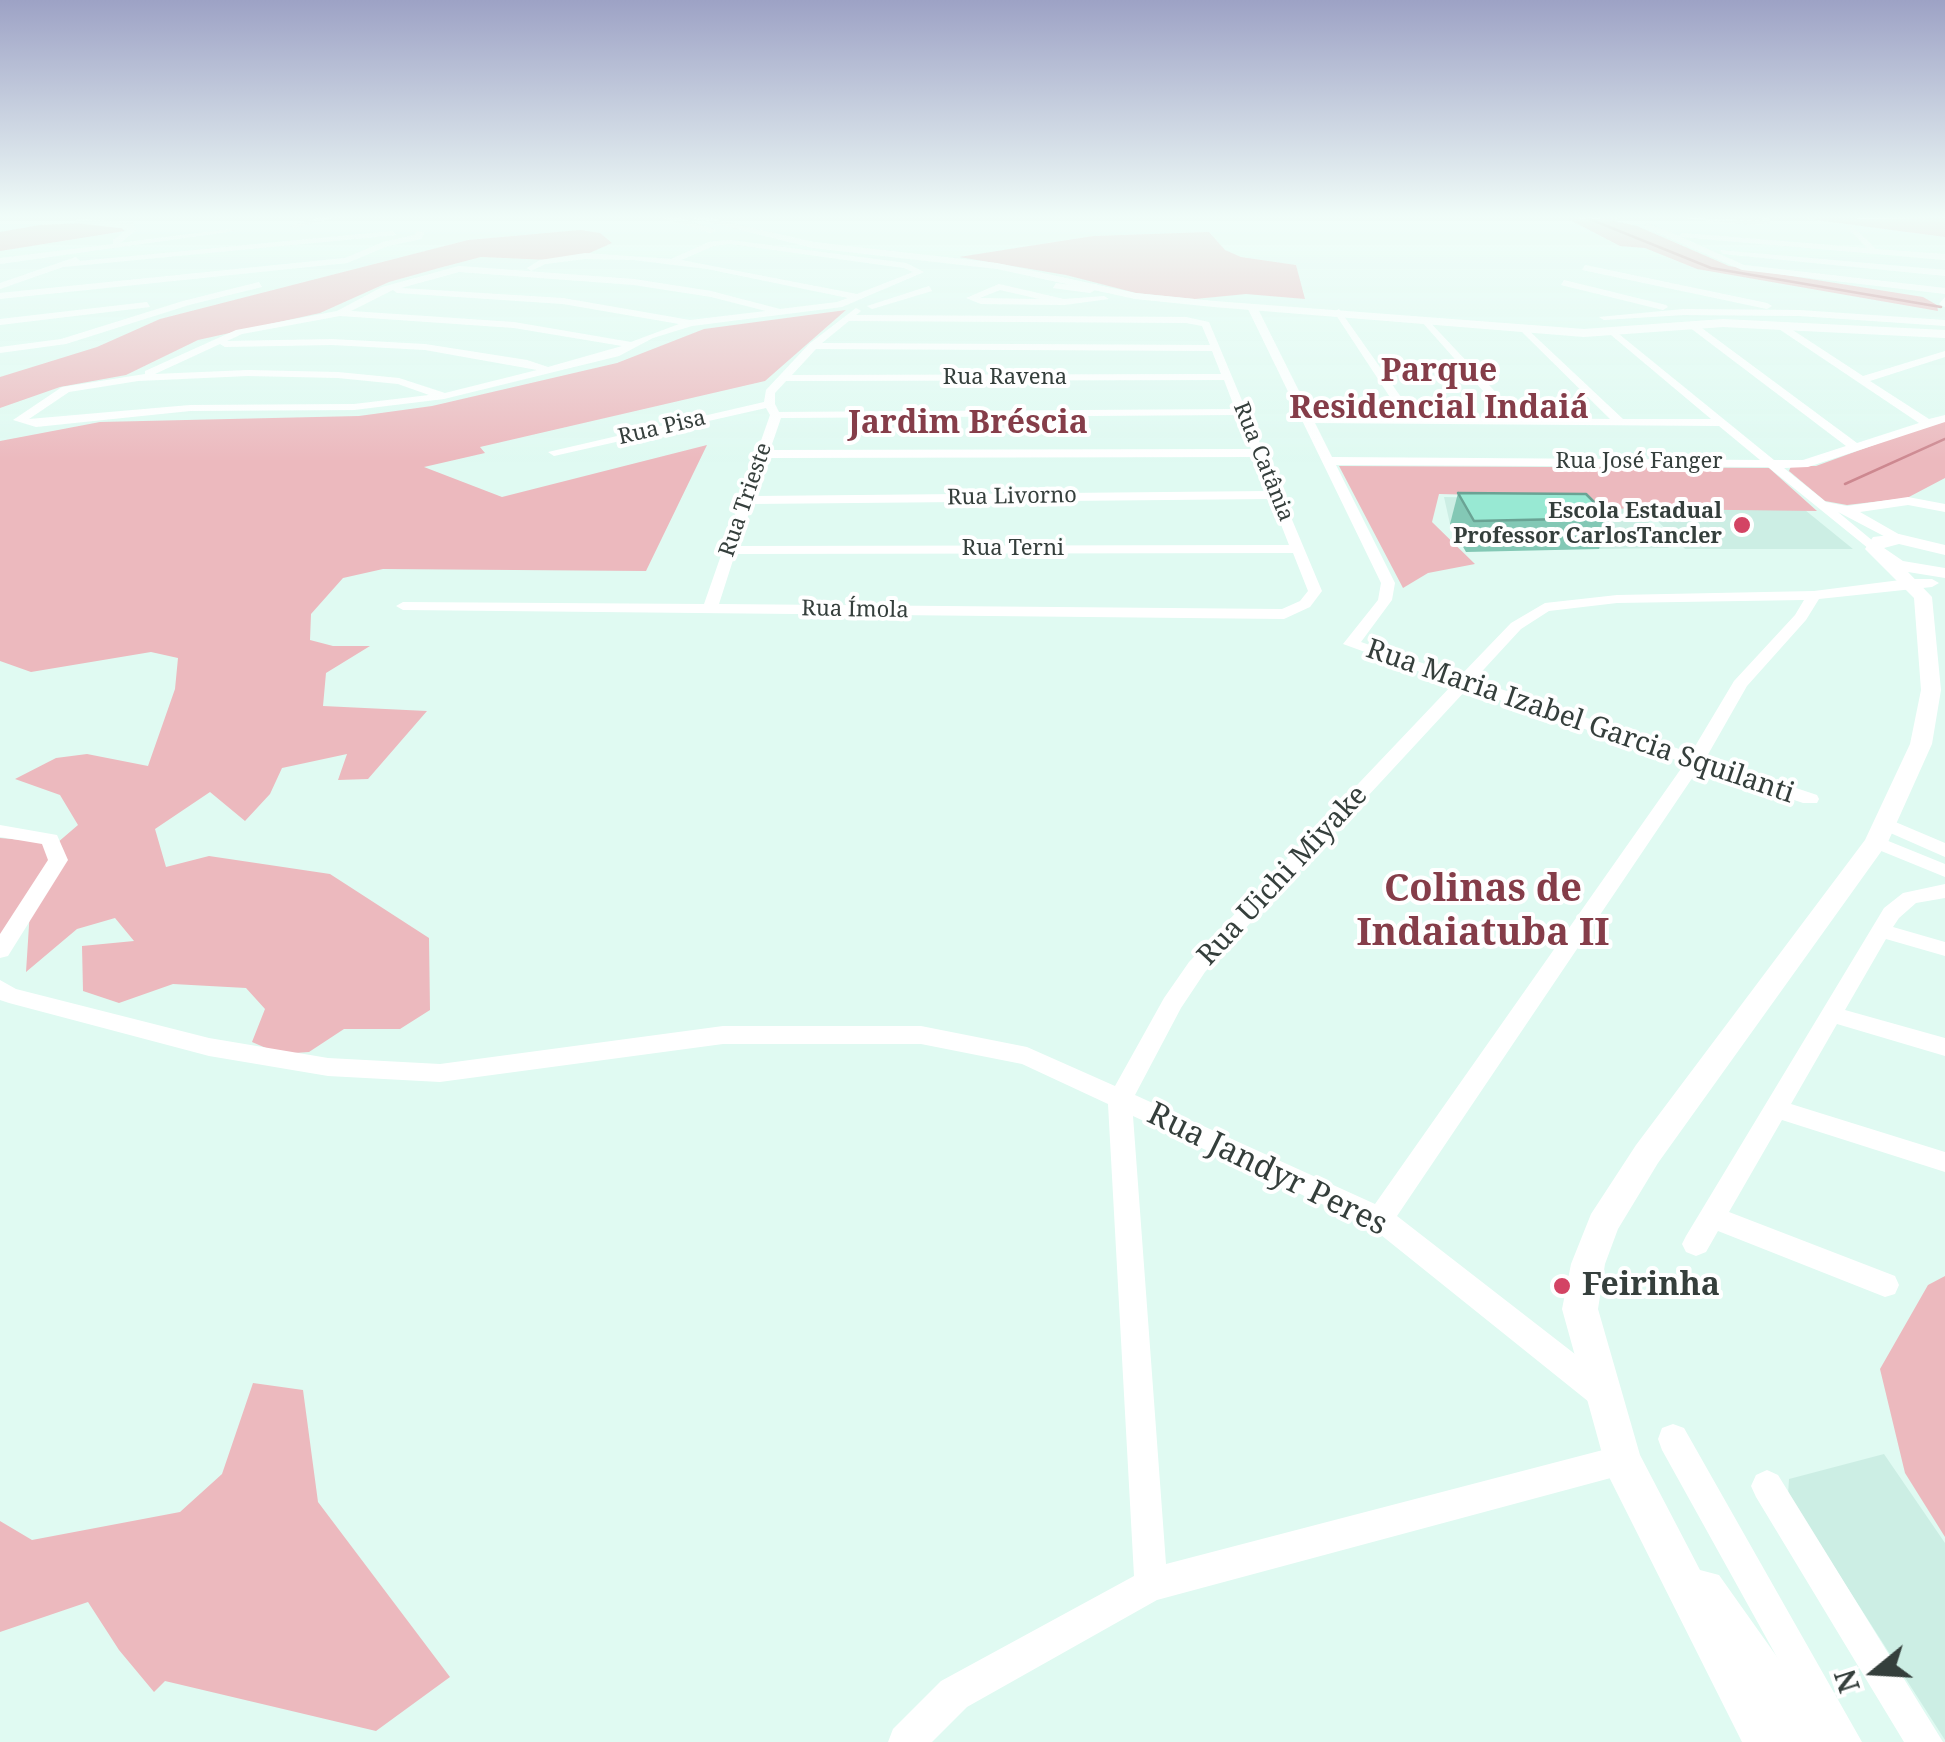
<!DOCTYPE html>
<html>
<head>
<meta charset="utf-8">
<style>
	body { margin:0 }
	#map { position:relative; width:1945px; height:1742px; overflow:hidden; background:#e0faf2; font-family:"Noto Serif",serif }
	canvas { display:block }
	.north { position:absolute; left:1825px; top:1622px; width:100px; height:100px; -webkit-text-stroke:8px #fff; paint-order:stroke; rotate:252deg; font-size:28px; font-weight:700; line-height:40px; text-align:center; color:#353f3c }
	.north::after { content:''; display:block; margin:auto; width:35px; height:45px; background:#353f3c; clip-path:polygon(50% 0,100% 100%,50% 72%,0 100%) }
</style>
</head>
<body>
<div id="map">
<canvas width="1945" height="1742"></canvas>
<div class="north">N</div>
</div>
<script>
const c = document.querySelector('canvas').getContext('2d');
c.lineJoin = 'round';
function fillPath(path, color) {
  c.fillStyle = color;
  c.fill(path, 'evenodd');
}
function toPath(rows) {
  const path = new Path2D();
  for (const r of rows) {
    path.moveTo(r[0], r[1]);
    for (let i = 2; i < r.length; i += 2) path.lineTo(r[i], r[i + 1]);
  }
  return path;
}
function trace(path, color, width, dash) {
  c.strokeStyle = color;
  c.lineWidth = width;
  c.lineCap = dash ? 'butt' : 'round';
  c.setLineDash(dash || []);
  c.stroke(path);
}
function drawText(font, color, halo, rows, align = 'center') {
  c.font = font + ' "Noto Serif",serif';
  c.lineWidth = 8;
  c.setLineDash([]);
  c.textBaseline = 'middle';
  c.strokeStyle = halo;
  c.fillStyle = color;
  for (const [text, x, y, turn = 0] of rows) {
    c.save();
    c.translate(x, y);
    c.rotate((+turn || 0) * Math.PI / 180);
    c.textAlign = isNaN(turn) ? turn : align;
    if (halo) c.strokeText(text, 0, 0);
    c.fillText(text, 0, 0);
    c.restore();
  }
}
fillPath(toPath([
	[1444,497,1552,499,1566,508,1637,508,1669,548,1599,549,1576,524,1450,524],
	[1646,509,1805,510,1853,549,1685,549],
	[1884,1454,1945,1543,1945,1740,1788,1495,1789,1479]
]), '#cceee4');
fillPath(toPath([
	[1617,218,1613,221,1637,226,1729,266,1923,297,1937,305,1938,311,1697,269,1645,248,1620,246,1568,219],
	[1808,218,1945,219,1945,237,1809,219],
	[86,223,119,226,125,231,0,251,0,232,40,225],
	[580,230,600,233,612,243,585,255,549,260,481,257,439,268,389,282,320,313,198,340,126,375,60,387,0,408,0,377,97,347,160,319,468,240],
	[1209,232,1225,250,1241,257,1296,265,1305,299,1246,294,1195,299,1136,293,1066,275,959,257,1093,236],
	[846,310,765,381,480,447,485,453,424,467,502,497,707,445,646,571,383,569,343,578,311,614,310,640,333,646,370,646,326,673,323,706,427,711,368,779,338,780,347,754,282,768,270,794,245,821,210,792,155,829,166,867,209,856,330,874,429,938,430,1010,400,1029,344,1029,309,1052,280,1054,252,1042,265,1009,246,988,173,984,119,1003,83,991,82,946,134,941,115,918,77,929,26,972,30,910,0,944,0,838,57,843,78,825,60,795,15,779,56,758,87,754,148,766,175,689,178,658,151,652,31,672,0,661,0,441,100,422,359,416,432,406,617,363,704,329],
	[1945,419,1945,478,1907,498,1847,505,1825,501,1789,471,1791,466,1816,466],
	[1339,466,1769,468,1817,511,1566,508,1556,497,1439,494,1432,522,1475,564,1428,573,1403,588],
	[1945,1276,1945,1537,1905,1473,1880,1369,1928,1285],
	[253,1383,303,1390,318,1502,450,1677,376,1731,165,1681,154,1692,119,1650,88,1602,0,1632,0,1521,32,1540,180,1512,222,1474]
]), '#ecb9be');
trace(toPath([
	[1587,218,1711,268,1941,307],
	[1845,484,1945,439]
]), '#cd8890', 2.5);
fillPath(toPath([
	[319,218,332,218,294,228,290,226,319,218],
	[1684,218,1762,221,1762,218,1770,218,1770,223,1755,225,1684,218],
	[78,219,133,223,136,230,120,243,230,229,234,231,0,264,0,258,113,244,113,240,128,229,75,223,78,219],
	[1647,223,1679,236,1682,233,1867,248,1848,228,1852,226,1876,249,1945,254,1945,260,1681,237,1744,265,1945,288,1945,294,1742,270,1644,227,1647,223],
	[393,231,396,235,63,267,0,289,0,283,76,257,80,261,393,231],
	[417,231,424,233,421,239,388,246,347,263,0,299,0,293,345,258,383,242,415,235,417,231],
	[730,240,906,263,924,272,842,307,692,326,653,338,619,356,444,399,354,410,190,411,36,427,13,420,62,387,145,374,145,371,236,330,337,311,382,287,459,266,634,279,711,291,780,309,837,302,848,298,707,269,634,260,585,259,545,264,531,271,527,268,540,260,585,253,671,259,709,242,730,240],
	[730,244,904,268,913,272,857,294,681,260,714,246,730,244],
	[459,272,634,285,711,297,766,311,690,320,563,298,401,288,459,272],
	[393,290,397,293,563,304,679,324,631,342,514,322,351,311,393,290],
	[340,316,514,328,622,346,548,367,527,360,425,344,332,339,227,341,242,334,340,316],
	[220,344,225,347,332,345,425,350,537,370,445,393,399,378,338,372,248,370,155,374,220,344],
	[248,376,338,378,398,384,429,395,354,404,190,405,29,419,69,392,138,381,248,376],
	[1720,250,1945,270,1945,276,1723,254,1720,250],
	[1585,265,1767,303,1772,306,1767,309,1582,270,1585,265],
	[1564,280,1666,305,1668,307,1663,310,1561,285,1564,280],
	[259,282,262,287,189,305,66,344,0,353,0,347,61,339,183,301,259,282],
	[1056,283,1089,287,1096,284,1100,287,1090,293,1053,288,1056,283],
	[999,284,1064,299,1104,296,1109,299,1064,305,981,304,966,298,999,284],
	[1000,290,1039,299,980,298,1000,290],
	[929,286,932,291,872,309,867,306,929,286],
	[147,302,150,307,0,325,0,319,147,302],
	[1252,304,1257,307,1312,417,1403,417,1334,312,1339,309,1415,417,1507,418,1422,322,1425,317,1520,418,1610,419,1521,331,1524,326,1623,419,1711,419,1611,335,1614,330,1774,460,1803,460,1846,446,1689,327,1689,323,1695,323,1857,443,1919,423,1779,329,1779,325,1785,325,1863,376,1945,351,1945,357,1870,381,1929,419,1945,415,1945,422,1808,467,1784,468,1826,502,1847,506,1908,497,1945,504,1945,512,1908,505,1860,512,1902,536,1904,539,1897,543,1838,512,1879,546,1881,549,1874,553,1768,467,1336,465,1395,583,1392,600,1361,642,1460,676,1511,623,1545,603,1617,595,1814,591,1908,579,1932,579,1939,583,1932,587,1819,599,1806,620,1747,686,1706,758,1817,795,1819,799,1817,803,1803,803,1699,768,1397,1216,1611,1382,1615,1392,1611,1402,1600,1406,1589,1402,1371,1227,1133,1116,1166,1564,1622,1445,1633,1450,1638,1461,1633,1472,1157,1600,967,1707,932,1742,888,1742,893,1729,941,1681,1134,1576,1108,1104,1022,1064,921,1044,723,1044,440,1082,328,1076,209,1056,9,1003,0,1000,0,980,16,989,209,1038,328,1058,440,1064,723,1026,921,1026,1027,1047,1115,1086,1164,998,1189,962,1453,684,1343,644,1378,600,1381,583,1247,307,1252,304],
	[1315,423,1719,426,1760,460,1332,457,1315,423],
	[1804,600,1795,615,1734,681,1691,753,1474,680,1521,629,1549,611,1617,603,1804,600],
	[1467,689,1685,763,1375,1204,1135,1095,1181,1008,1205,972,1467,689],
	[856,308,861,311,856,315,1186,317,1209,322,1322,591,1310,607,1284,619,403,610,396,606,403,602,704,604,770,415,766,408,554,456,548,452,764,402,766,390,809,344,856,308],
	[849,321,1186,323,1202,326,1210,345,822,343,849,321],
	[816,349,1212,351,1221,374,792,375,816,349],
	[1224,380,1235,409,779,412,775,404,775,393,786,381,1224,380],
	[1238,415,1251,449,770,450,781,418,1238,415],
	[1254,457,1268,491,755,496,768,458,1254,457],
	[1271,499,1289,545,738,546,752,504,1271,499],
	[1293,553,1308,591,1300,601,1282,609,719,604,735,554,1293,553],
	[1684,309,1799,310,1945,320,1945,326,1799,316,1684,315,1604,320,1599,317,1684,309],
	[1886,818,1945,843,1945,857,1879,828,1876,824,1886,818],
	[0,825,57,835,68,860,8,956,0,958,0,934,48,860,42,844,0,837,0,825],
	[1876,836,1945,864,1945,877,1869,846,1866,842,1876,836],
	[1945,884,1945,898,1916,903,1899,918,1893,927,1945,942,1945,956,1886,939,1845,1010,1945,1038,1945,1056,1837,1024,1791,1104,1945,1152,1945,1172,1782,1120,1729,1212,1895,1276,1899,1285,1895,1294,1885,1297,1718,1231,1706,1252,1696,1256,1686,1252,1682,1244,1686,1236,1884,908,1903,893,1945,884],
	[1673,1424,1684,1428,1862,1742,1824,1742,1662,1450,1658,1439,1662,1428,1673,1424],
	[1767,1470,1778,1475,1943,1742,1904,1742,1756,1497,1751,1486,1756,1475,1767,1470]
]), '#fff');
fillPath(toPath([
	[664,218,679,218,716,230,711,233,664,218],
	[693,218,709,218,813,242,997,263,1135,293,1214,301,1584,329,1723,319,1945,330,1945,338,1723,327,1584,337,1214,307,1135,299,997,269,813,248,693,218],
	[1945,297,1945,307,1939,304,1945,297],
	[1899,534,1945,545,1945,555,1899,544,1884,548,1903,561,1945,568,1945,578,1908,572,1932,597,1941,690,1932,744,1888,842,1658,1163,1618,1229,1605,1264,1598,1309,1640,1455,1700,1570,1719,1575,1826,1726,1833,1742,1742,1742,1608,1475,1562,1309,1571,1264,1591,1214,1636,1145,1865,840,1910,744,1921,690,1914,598,1865,549,1873,537,1899,534]
]), '#fff');
fillPath(toPath([
	[1458,493,1610,518,1599,549,1466,552,1450,524]
]), '#83c8b5');
const building = toPath([
	[1458,493,1586,494,1610,518,1474,521,1458,493]
]);
fillPath(building, '#98e9d3');
trace(building, '#6aa394', 2.5);
const sky = c.createLinearGradient(0, 0, 0, 462);
sky.addColorStop(0, '#9da2c5');
sky.addColorStop(0.47, '#f1fdf9');
sky.addColorStop(1, '#f1fdf900');
c.fillStyle = sky;
c.fillRect(0, 0, 1945, 462);
for (const [x, y, r, color] of [
	[1742,525,10,"#d34464"],
	[1562,1286,10,"#d34464"]
]) {
  const dot = new Path2D();
  dot.arc(x, y, r, 0, 2 * Math.PI);
  c.fillStyle = color;
  c.fill(dot);
  trace(dot, '#fff', 4);
}
drawText('22px', '#353f3c', '#fff', [
	["Rua Ravena",1005,378],
	["Rua Pisa",662,428,-13],
	["Rua Catânia",1263,462,68],
	["Rua José Fanger",1639,462],
	["Rua Livorno",1012,497,-1],
	["Rua Trieste",746,500,-71],
	["Rua Terni",1013,549],
	["Rua Ímola",855,610,1]
]);
drawText('bold 22px', '#353f3c', '#fff', [
	["Escola Estadual",1722,512],
	["Professor CarlosTancler",1722,537]
], 'right');
drawText('28px', '#353f3c', '#fff', [
	["Rua Maria Izabel Garcia Squilanti",1580,722,19],
	["Rua Uichi Miyake",1283,876,-47]
]);
drawText('bold 32px', '#853d49', '#fff', [
	["Parque",1439,372],
	["Residencial Indaiá",1439,409],
	["Jardim Bréscia",968,424]
]);
drawText('32px', '#353f3c', '#fff', [
	["Rua Jandyr Peres",1267,1170,26]
]);
drawText('bold 32px', '#353f3c', '#fff', [
	["Feirinha",1582,1286]
], 'left');
drawText('bold 38px', '#853d49', '#fff', [
	["Colinas de",1483,890],
	["Indaiatuba II",1483,934]
]);
</script>
</body>
</html>
